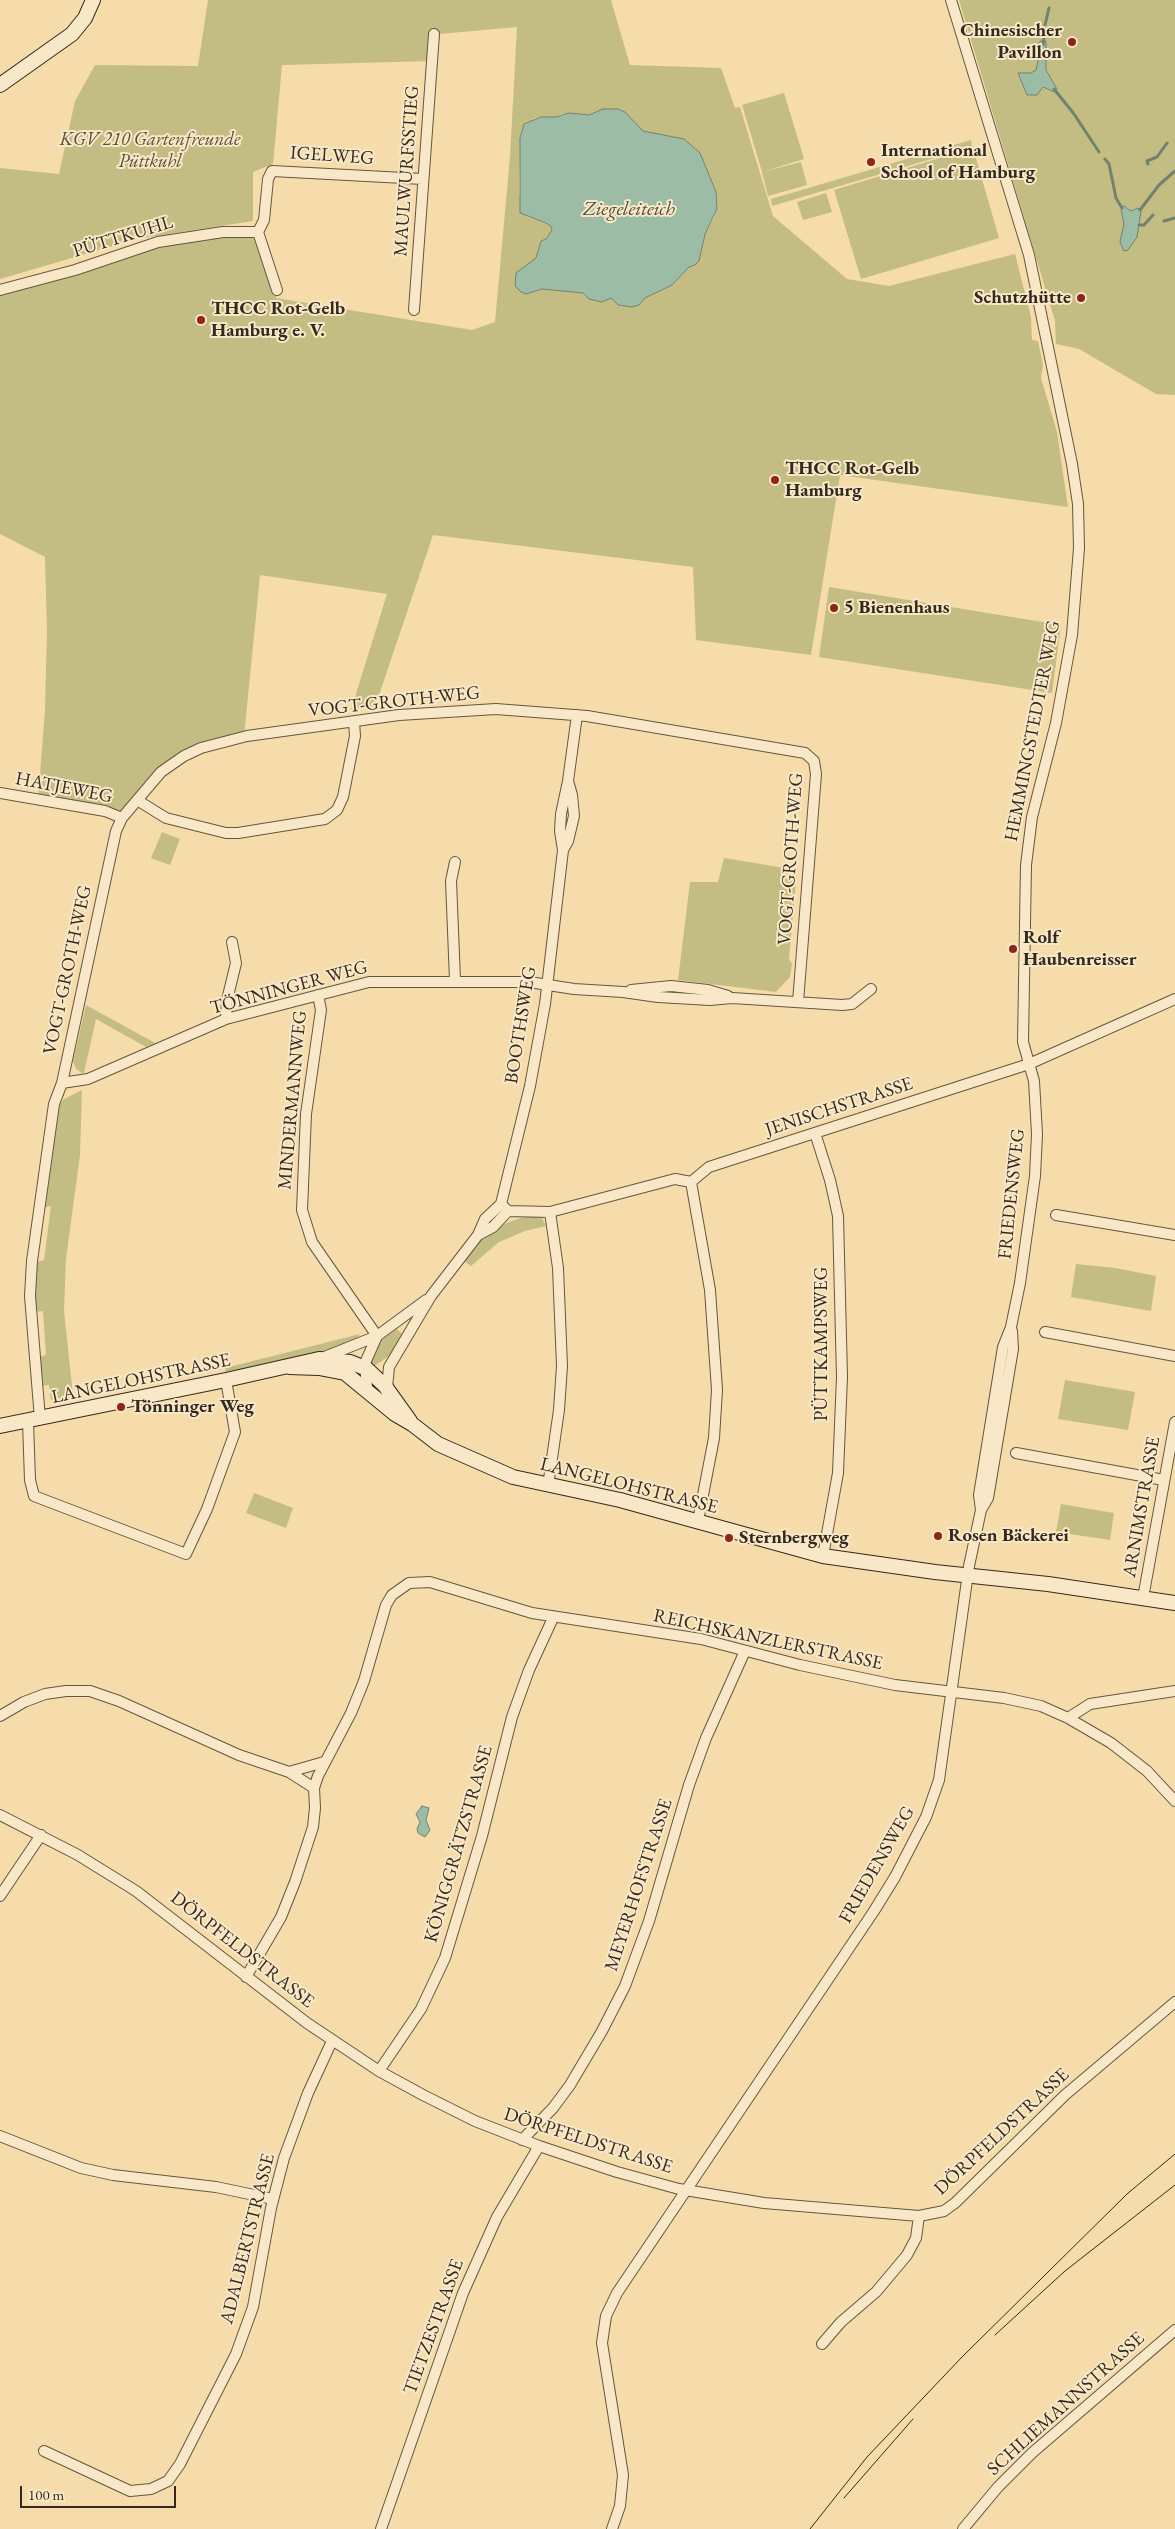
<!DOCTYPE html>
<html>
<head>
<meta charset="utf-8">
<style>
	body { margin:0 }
	#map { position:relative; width:1175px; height:2529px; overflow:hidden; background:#f6dbab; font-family:"EB Garamond",serif }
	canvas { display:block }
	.scale { position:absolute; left:20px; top:2486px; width:156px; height:22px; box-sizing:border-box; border:2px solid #34291d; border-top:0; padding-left:6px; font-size:15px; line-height:18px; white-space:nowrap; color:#34291d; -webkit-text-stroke:4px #f9e8c8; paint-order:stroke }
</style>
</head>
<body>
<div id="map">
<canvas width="1175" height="2529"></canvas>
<div class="scale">100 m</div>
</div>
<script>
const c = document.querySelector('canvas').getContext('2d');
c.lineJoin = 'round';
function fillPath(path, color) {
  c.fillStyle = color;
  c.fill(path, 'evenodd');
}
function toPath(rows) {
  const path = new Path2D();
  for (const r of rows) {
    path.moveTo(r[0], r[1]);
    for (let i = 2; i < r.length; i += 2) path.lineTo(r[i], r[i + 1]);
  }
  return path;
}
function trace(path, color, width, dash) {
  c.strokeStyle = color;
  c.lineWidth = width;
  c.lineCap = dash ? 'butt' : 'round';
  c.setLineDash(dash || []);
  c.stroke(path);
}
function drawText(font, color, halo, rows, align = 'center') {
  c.font = font + ' "EB Garamond",serif';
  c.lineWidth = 4;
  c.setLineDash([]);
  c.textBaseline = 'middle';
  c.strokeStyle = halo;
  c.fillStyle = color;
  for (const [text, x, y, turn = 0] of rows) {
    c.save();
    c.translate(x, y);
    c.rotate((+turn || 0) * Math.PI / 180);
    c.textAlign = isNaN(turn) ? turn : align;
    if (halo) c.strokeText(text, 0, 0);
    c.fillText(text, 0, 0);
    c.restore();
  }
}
fillPath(toPath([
	[208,0,611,0,630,65,721,68,735,108,740,107,773,216,847,279,889,286,1015,254,1031,317,1032,340,1038,341,1043,365,1041,378,1057,432,1068,507,840,475,811,655,696,640,693,567,433,535,375,707,351,710,387,594,260,575,244,737,170,766,122,818,38,800,45,709,47,631,45,557,0,534,0,290,158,242,258,232,277,290,276,298,472,330,495,322,510,157,517,27,439,34,433,61,282,65,273,164,253,172,253,221,137,239,0,279,0,168,59,174,75,101,95,65,198,66],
	[603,109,618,109,625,112,643,131,700,153,717,194,715,216,705,234,699,261,695,265,689,267,672,285,645,298,639,305,632,307,618,305,612,298,586,297,583,293,542,289,526,294,521,292,515,286,536,258,541,241,546,239,552,230,551,226,546,223,525,216,519,193,520,138,535,118,556,117,562,114,589,115],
	[959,0,1175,0,1175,395,1156,394,1079,349,1056,344,1055,321],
	[1046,45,1046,70,1057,89,1054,92,1043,87,1038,92,1027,95,1019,73,1031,73,1036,70,1038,60,1035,49],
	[784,93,804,159,762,172,742,105],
	[971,140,972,147,772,206,771,199],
	[973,148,999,238,861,279,834,190],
	[801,162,807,185,768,196,762,172],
	[826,193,832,212,803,220,797,202],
	[829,587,1061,625,1052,693,819,657],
	[162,832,180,839,170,865,151,858],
	[724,858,797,870,789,959,792,964,790,977,776,992,678,980,690,882,718,882],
	[86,1005,155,1043,146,1047,96,1019,84,1073,82,1073,76,1069,73,1061],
	[82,1090,80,1155,66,1259,64,1311,73,1395,51,1400,49,1385,41,1386,38,1357,46,1355,43,1311,35,1312,36,1262,44,1260,51,1206,42,1208,58,1107,64,1099],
	[533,1216,542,1218,546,1226,525,1231,499,1242,471,1266,464,1261,482,1239,499,1226,520,1218],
	[1076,1264,1115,1268,1156,1276,1151,1311,1071,1297],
	[397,1329,403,1335,389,1356,373,1367,369,1366,375,1345],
	[360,1334,355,1341,331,1351,226,1375,225,1368],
	[1065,1380,1135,1392,1128,1430,1058,1419],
	[254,1493,293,1508,286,1528,246,1513],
	[1061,1504,1114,1513,1110,1540,1056,1532]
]), '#c4bd83');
const water = toPath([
	[1041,41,1046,41,1046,70,1057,89,1054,92,1043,87,1037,95,1027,95,1018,73,1031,73,1036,70,1038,60,1035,47,1041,41],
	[603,109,618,109,625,112,643,131,684,139,700,153,716,192,717,209,705,234,699,261,695,265,689,267,672,285,645,298,639,305,632,307,618,305,611,298,602,302,589,299,583,293,542,289,526,294,521,292,515,286,516,273,536,258,541,241,546,239,552,230,551,226,546,223,520,213,520,138,524,124,541,117,556,117,569,113,589,115,603,109],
	[1124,206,1131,211,1138,208,1141,211,1137,237,1128,250,1124,251,1120,242,1124,224,1121,209,1124,206],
	[422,1806,429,1808,426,1820,430,1830,425,1837,418,1833,417,1829,420,1822,416,1814,422,1806]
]);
fillPath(water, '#9dbca5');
trace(water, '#73816f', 1);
trace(toPath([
	[1045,25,1049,8],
	[1043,45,1045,30],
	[1054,89,1074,114,1099,152],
	[1105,159,1109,164,1116,198,1122,208],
	[1148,164,1147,161,1157,157,1167,143],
	[1140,210,1159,185,1175,171],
	[1164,221,1175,218],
	[1139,225,1144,225,1153,215]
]), '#73816f', 3);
const street = toPath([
	[951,0,1029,255,1072,464,1078,504,1079,548,1072,635,1056,723,1032,817,1026,865,1023,1042,1034,1081,1037,1134,1035,1176,1020,1283,1011,1327,1003,1347,979,1495,981,1510],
	[258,232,264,220,268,179,272,171,423,179],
	[258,232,277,290],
	[0,290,75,270,158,242,223,232,258,232],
	[414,310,434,34],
	[0,793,105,811,122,818],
	[137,800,166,818,226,833,238,833,325,819,337,810,343,797,355,736,354,722],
	[563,850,568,841,574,816,572,795,568,781],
	[455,980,451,881,455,862],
	[631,990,671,986,708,990,728,996],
	[318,995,321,1010,306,1114,302,1210,312,1242,377,1336],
	[226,1019,227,1000,236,963,232,942],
	[62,1083,88,1079,226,1019,369,982,529,982,574,989,623,992,658,997,710,1000,732,998,842,1005,852,1004,871,989],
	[815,1133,830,1180,838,1216,842,1377,838,1473,823,1556],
	[691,1182,710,1290,717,1390,714,1438,698,1521],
	[501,1204,508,1211,550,1212,675,1179,691,1182,709,1167,1029,1064,1175,999],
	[501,1204,530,1086,545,1004,563,850,560,831,561,814,568,781,577,715],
	[1056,1215,1175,1235],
	[478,1235,493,1227,508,1211],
	[1045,1332,1175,1356],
	[322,1358,377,1336,426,1300],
	[387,1388,389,1367,431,1296,478,1235,485,1219,501,1204],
	[367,1389,365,1363,377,1336],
	[40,1419,30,1296,32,1261,54,1104,62,1083,116,831,122,818,161,772,184,756,201,748,247,736,399,715,496,709,587,716,805,753,814,761,816,774,798,1002],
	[28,1422,30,1480,34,1496,186,1554,207,1509,235,1432,226,1380],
	[1016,1453,1164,1480],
	[548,1486,559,1410,562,1366,558,1268,550,1212],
	[1143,1598,1175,1422],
	[0,1716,24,1702,45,1694,66,1691,90,1691,119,1701,239,1755,289,1772,314,1788],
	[1068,1718,1090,1704,1175,1691],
	[289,1772,324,1762],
	[0,1815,78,1855,136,1891,307,2023,379,2071,423,2095,475,2121,539,2146,617,2172,679,2189,764,2203,919,2216,944,2211,955,2203,1065,2095,1175,2002],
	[0,1896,41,1835],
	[246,1977,281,1917,295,1882,313,1827,315,1808,314,1788,318,1776,351,1713,364,1681,386,1605,392,1595,409,1583,430,1582,532,1613,701,1639,800,1665,895,1685,1004,1698,1041,1706,1068,1718,1111,1743,1147,1771,1175,1801],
	[379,2071,421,2009,445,1958,482,1836,512,1717,529,1670,553,1618],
	[0,2136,81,2168,113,2175,216,2187,273,2199],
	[522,2140,553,2108,570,2085,602,2031,625,1986,649,1921,689,1785,706,1738,745,1651],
	[822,2344,841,2322,876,2292,907,2255,916,2238,919,2216],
	[44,2451,130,2491,151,2489,168,2481,180,2464,236,2354,253,2307,271,2208,284,2158,308,2093,332,2041],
	[381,2529,463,2293,497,2217,539,2146],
	[612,2529,620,2506,623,2475,602,2343,606,2316,617,2293,874,1911,895,1877,926,1817,939,1780,969,1566,981,1510,988,1498,1013,1349,1012,1331],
	[963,2529,998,2487,1032,2453,1175,2330]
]);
const secondary = toPath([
	[0,85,72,34,85,18,93,0],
	[289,1367,319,1368,345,1373,395,1414,412,1424,438,1444,513,1477,620,1500,823,1556,935,1572,1048,1584,1175,1603],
	[0,1426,226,1380,319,1359,350,1362,367,1369,385,1386,410,1421]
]);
trace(street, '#645640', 12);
trace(secondary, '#34291d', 16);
trace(street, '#f9e8c8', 10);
trace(secondary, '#f9e8c8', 14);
trace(toPath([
	[995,2335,1065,2271,1175,2185],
	[844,2498,913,2419],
	[810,2529,867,2457,962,2357,1127,2194,1175,2154]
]), '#34291d', 1);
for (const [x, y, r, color] of [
	[1072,42,5,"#8f2418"],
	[871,162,5,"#8f2418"],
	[1081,298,5,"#8f2418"],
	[201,320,5,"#8f2418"],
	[775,480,5,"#8f2418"],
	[834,608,5,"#8f2418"],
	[1013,949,5,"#8f2418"],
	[121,1407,5,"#8f2418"],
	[938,1536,5,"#8f2418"],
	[729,1538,5,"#8f2418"]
]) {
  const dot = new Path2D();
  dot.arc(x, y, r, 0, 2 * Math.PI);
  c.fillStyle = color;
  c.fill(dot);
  trace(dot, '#f9e8c8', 2);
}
drawText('bold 19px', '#34291d', '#f9e8c8', [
	["Chinesischer",1062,31,"right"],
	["Pavillon",1062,53,"right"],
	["International",881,151],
	["School of Hamburg",881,173],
	["Schutzhütte",1071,298,"right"],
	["THCC Rot-Gelb",211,309],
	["Hamburg e. V.",211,331],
	["THCC Rot-Gelb",785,469],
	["Hamburg",785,491],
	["5 Bienenhaus",844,608],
	["Rolf",1023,938],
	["Haubenreisser",1023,960],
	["Tönninger Weg",131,1407],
	["Rosen Bäckerei",948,1536],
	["Sternbergweg",739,1538]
], 'left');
drawText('italic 19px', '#584e36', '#f9e8c8', [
	["KGV 210 Gartenfreunde",150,140],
	["Püttkuhl",150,162]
]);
drawText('19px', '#34291d', '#f9e8c8', [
	["IGELWEG",332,156,4],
	["MAULWURFSSTIEG",407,171,-86],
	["PÜTTKUHL",123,237,-17],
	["VOGT-GROTH-WEG",394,702,-6],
	["HEMMINGSTEDTER WEG",1033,731,-79],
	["HATJEWEG",64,788,11],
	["VOGT-GROTH-WEG",791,859,-86],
	["VOGT-GROTH-WEG",68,970,-78],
	["TÖNNINGER WEG",289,988,-15],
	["BOOTHSWEG",521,1025,-81],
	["MINDERMANNWEG",293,1100,-85],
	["JENISCHSTRASSE",839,1107,-18],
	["FRIEDENSWEG",1012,1194,-84],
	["PÜTTKAMPSWEG",822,1344,-90],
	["LANGELOHSTRASSE",141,1379,-12],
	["LANGELOHSTRASSE",629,1486,14],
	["ARNIMSTRASSE",1142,1507,-80],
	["REICHSKANZLERSTRASSE",768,1640,12],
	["KÖNIGGRÄTZSTRASSE",459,1844,-74],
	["FRIEDENSWEG",877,1865,-60],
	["MEYERHOFSTRASSE",639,1885,-72],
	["DÖRPFELDSTRASSE",242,1950,38],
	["DÖRPFELDSTRASSE",1002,2132,-43],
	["DÖRPFELDSTRASSE",588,2141,18],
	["ADALBERTSTRASSE",248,2239,-76],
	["TIETZESTRASSE",434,2327,-70],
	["SCHLIEMANNSTRASSE",1066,2404,-42]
]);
drawText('italic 20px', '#4e4e3f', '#f9e8c8', [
	["Ziegeleiteich",629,210]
]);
</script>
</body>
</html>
